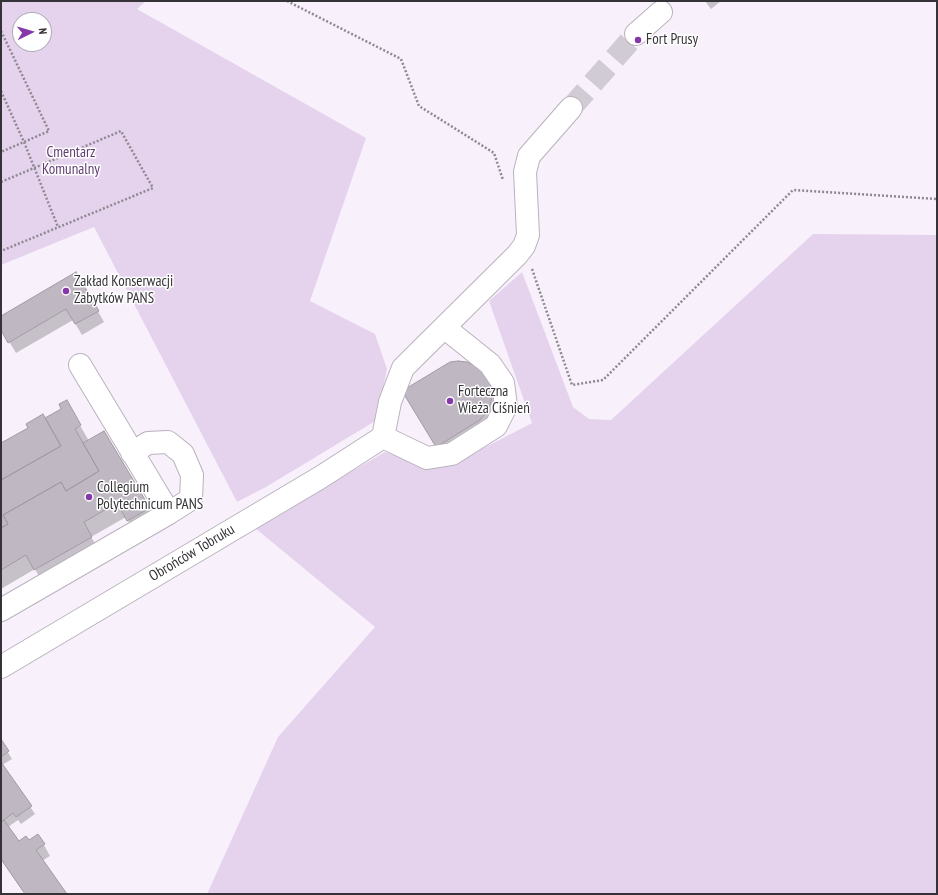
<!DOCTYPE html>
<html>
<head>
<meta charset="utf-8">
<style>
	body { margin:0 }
	#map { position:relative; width:938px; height:895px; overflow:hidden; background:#f8f1fc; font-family:"PT Sans Narrow",sans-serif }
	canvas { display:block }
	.frame { position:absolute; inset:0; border:2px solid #363338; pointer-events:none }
	.north { position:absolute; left:12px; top:12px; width:40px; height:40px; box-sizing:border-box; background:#fff; border:1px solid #afadaf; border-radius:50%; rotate:85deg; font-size:11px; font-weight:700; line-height:16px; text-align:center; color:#363338 }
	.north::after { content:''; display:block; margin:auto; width:14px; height:18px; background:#8538a8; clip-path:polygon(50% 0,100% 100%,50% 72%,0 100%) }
</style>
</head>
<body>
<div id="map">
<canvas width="938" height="895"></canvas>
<div class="frame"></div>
<div class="north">N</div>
</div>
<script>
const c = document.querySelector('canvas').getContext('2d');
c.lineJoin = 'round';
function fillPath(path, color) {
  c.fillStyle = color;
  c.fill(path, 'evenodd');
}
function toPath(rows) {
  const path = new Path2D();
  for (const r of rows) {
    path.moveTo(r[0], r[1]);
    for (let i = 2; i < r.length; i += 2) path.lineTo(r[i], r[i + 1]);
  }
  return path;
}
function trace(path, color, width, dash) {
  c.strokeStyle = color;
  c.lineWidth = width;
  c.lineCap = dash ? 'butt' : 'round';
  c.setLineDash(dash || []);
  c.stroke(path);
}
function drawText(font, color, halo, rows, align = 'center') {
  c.font = font + ' "PT Sans Narrow",sans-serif';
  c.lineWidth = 3;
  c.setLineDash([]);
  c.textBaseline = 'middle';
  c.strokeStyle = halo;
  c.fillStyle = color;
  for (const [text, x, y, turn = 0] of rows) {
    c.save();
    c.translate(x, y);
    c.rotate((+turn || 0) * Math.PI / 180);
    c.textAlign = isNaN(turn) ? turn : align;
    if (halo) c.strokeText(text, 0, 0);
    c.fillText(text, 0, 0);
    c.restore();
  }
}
fillPath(toPath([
	[1,1,146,1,137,9,366,138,310,301,375,334,387,369,377,420,266,487,237,502,94,227,1,265],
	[20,20,44,20,44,44,20,44],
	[813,234,937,235,937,894,207,894,278,737,375,627,255,528,385,452,433,468,478,451,532,423,489,301,522,272,573,407,589,419,611,420]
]), '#e5d3ee');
fillPath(toPath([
	[705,1,721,1,711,9],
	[76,273,104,322,82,335,73,320,16,353,1,328,1,317],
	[487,380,497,399,492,424,443,457,410,402],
	[66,401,89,441,104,432,157,523,136,535,126,517,91,537,100,551,43,584,35,569,1,589,1,444,47,424,63,409],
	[1,741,12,759,2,765,35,814,21,824,18,820,8,827,19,843,29,842,44,845,50,856,42,861,65,894,25,894,1,860]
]), '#0003');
const building = toPath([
	[76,272,99,311,75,324,66,309,8,343,1,330,1,316,76,272],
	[458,361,467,362,476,366,483,372,488,379,491,387,492,397,490,405,486,413,480,420,436,447,402,391,450,362,458,361],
	[67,400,81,425,75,429,99,471,66,491,61,482,3,515,8,524,1,528,1,480,61,446,45,418,61,409,59,404,67,400],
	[43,414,61,446,1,480,1,443,28,428,26,424,43,414],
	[104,431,150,508,127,521,117,503,84,522,92,537,34,570,26,555,1,570,1,528,8,524,3,515,61,482,66,491,99,471,83,443,104,431],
	[1,739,9,751,1,757,1,739],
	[1,762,32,806,16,817,13,813,1,822,1,762],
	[4,820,19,841,26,836,29,840,38,834,45,844,36,850,67,894,25,894,1,859,1,822,4,820]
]);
fillPath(building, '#bfb8c2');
trace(building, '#a19aa4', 1);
trace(toPath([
	[571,108,636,34]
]), '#d1cbd5', 22, [22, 11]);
const minor = toPath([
	[636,34,661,12],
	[383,437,390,402,403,368,517,255,524,246,528,235,525,172,529,156,571,108],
	[383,437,427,458,452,454,496,426,506,406,503,383,490,364,445,328],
	[132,453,148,443,168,442,183,454,192,475,191,499,169,513],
	[1,610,169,513,80,365],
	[1,667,321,477,383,437]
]);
trace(minor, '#b9b2bc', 24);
trace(toPath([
	[287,1,401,59,419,106,494,153,503,180],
	[1,31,49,131,1,152],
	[1,91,24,142,58,227],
	[1,182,121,131,153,188,1,251],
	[532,269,572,385,603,380,793,190,937,199]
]), '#8e8990', 2.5, [2, 2]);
trace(minor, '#fff', 22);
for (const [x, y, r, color] of [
	[638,40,4,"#8538a8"],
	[66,291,4,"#8538a8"],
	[450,401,4,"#8538a8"],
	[89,497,4,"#8538a8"]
]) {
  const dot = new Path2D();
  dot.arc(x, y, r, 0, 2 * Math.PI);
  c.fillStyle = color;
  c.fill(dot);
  trace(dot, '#fff', 1.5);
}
drawText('15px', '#363338', '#fff', [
	["Fort Prusy",646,40],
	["Zakład Konserwacji",74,282],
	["Zabytków PANS",74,299],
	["Forteczna",458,392],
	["Wieża Ciśnień",458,409],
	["Collegium",97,488],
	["Polytechnicum PANS",97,505]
], 'left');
drawText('15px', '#613c72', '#fff', [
	["Cmentarz",71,153],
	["Komunalny",71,170]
]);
drawText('15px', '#363338', '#fff', [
	["Obrońców Tobruku",192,553,-31]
]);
</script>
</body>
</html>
